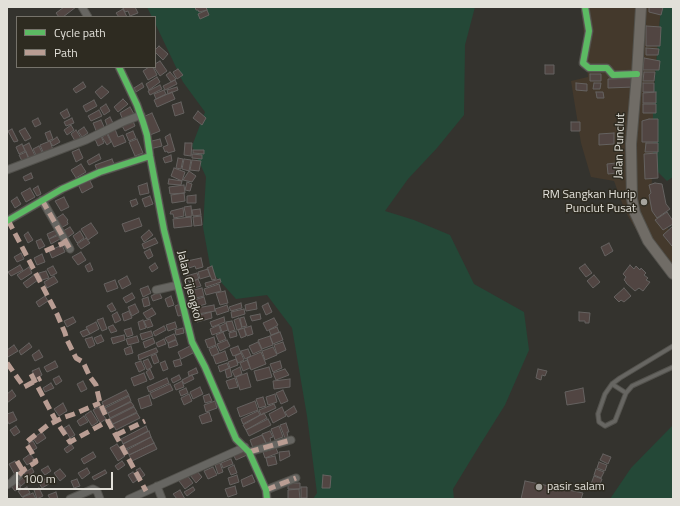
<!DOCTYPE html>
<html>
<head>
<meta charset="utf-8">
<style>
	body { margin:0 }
	#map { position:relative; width:680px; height:506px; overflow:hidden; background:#34332e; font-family:"Titillium Web",sans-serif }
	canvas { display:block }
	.frame { position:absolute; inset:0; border:8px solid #e2e0d9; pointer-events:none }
	.legend { position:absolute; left:16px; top:16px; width:140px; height:52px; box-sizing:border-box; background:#2e2b21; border:1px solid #76736b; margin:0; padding:5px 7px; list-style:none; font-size:12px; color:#e2e0d9 }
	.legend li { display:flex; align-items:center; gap:8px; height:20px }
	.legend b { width:20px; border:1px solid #76736b }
	.scale { position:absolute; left:16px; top:472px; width:97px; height:18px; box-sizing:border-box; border:2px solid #e2e0d9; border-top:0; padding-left:5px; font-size:12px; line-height:14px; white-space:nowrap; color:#e2e0d9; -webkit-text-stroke:3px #2e2b21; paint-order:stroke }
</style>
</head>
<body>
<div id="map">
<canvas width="680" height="506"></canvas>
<div class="frame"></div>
<ul class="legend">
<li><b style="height:5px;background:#5cba63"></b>Cycle path</li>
<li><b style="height:5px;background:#b99d93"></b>Path</li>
</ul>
<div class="scale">100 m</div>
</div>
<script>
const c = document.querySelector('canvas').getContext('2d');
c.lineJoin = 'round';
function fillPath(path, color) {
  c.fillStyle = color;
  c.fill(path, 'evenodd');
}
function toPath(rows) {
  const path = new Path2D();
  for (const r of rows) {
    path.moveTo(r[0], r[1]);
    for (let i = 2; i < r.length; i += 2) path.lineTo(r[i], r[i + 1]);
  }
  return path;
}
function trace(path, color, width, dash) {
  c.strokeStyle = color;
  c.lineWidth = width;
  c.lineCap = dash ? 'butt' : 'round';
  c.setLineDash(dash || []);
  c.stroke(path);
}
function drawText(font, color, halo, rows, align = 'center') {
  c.font = font + ' "Titillium Web",sans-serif';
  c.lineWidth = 3;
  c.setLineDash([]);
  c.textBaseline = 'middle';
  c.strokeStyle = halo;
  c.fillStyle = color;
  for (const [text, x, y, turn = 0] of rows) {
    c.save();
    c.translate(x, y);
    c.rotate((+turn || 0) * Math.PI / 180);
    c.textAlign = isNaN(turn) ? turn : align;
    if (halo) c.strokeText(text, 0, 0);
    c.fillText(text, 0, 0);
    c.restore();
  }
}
fillPath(toPath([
	[581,7,661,7,653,100,653,167,651,192,664,222,673,236,673,275,637,231,625,211,614,181,591,177,581,143,571,81,588,77]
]), '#44392c');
fillPath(toPath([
	[147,7,475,7,465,45,464,115,437,148,408,179,385,211,414,220,450,235,474,284,524,312,529,350,505,405,478,448,453,489,454,499,313,499,317,493,307,416,292,328,267,295,236,299,211,271,203,227,206,177,192,146,205,112,183,82,155,23,155,17,152,17],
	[661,7,673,7,673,177,667,181,653,167,653,100],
	[673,425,673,499,610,499,631,468]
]), '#244837');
const building = toPath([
	[64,7,76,7,63,17,59,17,56,13,64,7],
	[125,7,135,7,138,13,130,16,128,11,125,12,123,8,125,7],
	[195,7,206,7,207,10,199,12,198,10,196,10,195,7],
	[649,7,663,7,661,15,649,12,649,7],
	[123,9,127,17,119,17,116,13,123,9],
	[207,10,209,15,200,19,198,14,207,10],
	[646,26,661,27,660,46,646,46,646,26],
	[159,46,168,54,163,60,155,52,155,50,159,46],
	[646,48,659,49,658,55,646,55,646,48],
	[644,58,660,61,659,70,643,70,644,58],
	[160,61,167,71,160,76,154,67,155,67,155,64,160,61],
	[545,65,554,65,554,74,545,74,545,65],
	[149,67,153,67,157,75,148,80,143,71,149,67],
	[178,69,183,75,177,79,173,72,178,69],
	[170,72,176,79,171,82,166,75,170,72],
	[644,72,655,72,654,81,643,81,644,72],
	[590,74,601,74,601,81,590,81,590,74],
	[157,77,160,82,149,90,146,84,157,77],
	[634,78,634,87,608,88,608,79,634,78],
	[175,80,177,84,165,90,163,86,175,80],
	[83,82,86,87,76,93,73,89,83,82],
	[142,83,144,87,136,92,134,88,142,83],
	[576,83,587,84,587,91,576,90,576,83],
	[594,83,601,83,600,89,593,89,594,83],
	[643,83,654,83,654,92,643,92,643,83],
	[160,85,162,89,150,95,148,91,160,85],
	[102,86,109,92,101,99,95,92,102,86],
	[177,87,178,90,168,94,167,90,177,87],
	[164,90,166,94,156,99,154,94,164,90],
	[172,92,175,99,157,107,154,100,172,92],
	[596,92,603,92,604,98,597,98,596,92],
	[656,92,656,103,643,103,643,93,656,92],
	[123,99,128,104,118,112,114,107,123,99],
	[94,100,97,106,86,112,83,106,94,100],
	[181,102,184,113,175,116,172,105,181,102],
	[106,104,110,111,104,115,100,108,106,104],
	[643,104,656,104,656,113,643,113,643,104],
	[130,107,134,114,123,120,120,113,130,107],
	[67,109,70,116,64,119,60,113,67,109],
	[99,110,102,116,91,121,88,116,99,110],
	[198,111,206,118,202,125,193,118,198,111],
	[152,113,160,131,150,135,143,117,152,113],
	[110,117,114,125,108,128,105,120,110,117],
	[38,118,41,124,35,127,32,121,38,118],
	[72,118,74,123,66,126,64,122,72,118],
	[649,119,658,119,658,142,642,142,642,121,649,119],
	[101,120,105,129,97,133,93,123,101,120],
	[133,121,135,126,125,131,122,126,133,121],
	[571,122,580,122,580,131,571,131,571,122],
	[71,125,74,130,67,135,64,130,71,125],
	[84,127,88,133,82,137,78,131,84,127],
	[25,128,31,138,25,141,19,131,25,128],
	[12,129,18,141,14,142,8,131,12,129],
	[115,129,118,137,123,135,126,142,114,147,107,132,115,129],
	[76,130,81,138,75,141,71,134,76,130],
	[50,131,53,139,48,141,45,133,50,131],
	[133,131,136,138,129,141,126,134,133,131],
	[614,133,614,144,599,145,599,134,614,133],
	[107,134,111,142,107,145,102,137,107,134],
	[170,134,175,151,168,153,167,151,165,152,163,147,168,145,165,137,170,134],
	[101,136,104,143,98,146,95,139,101,136],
	[57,137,60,142,53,146,50,142,57,137],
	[137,139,143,153,135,156,129,142,137,139],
	[160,139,162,146,150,149,148,142,160,139],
	[50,141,53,150,44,154,40,145,50,141],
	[29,143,36,158,30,160,23,146,29,143],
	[185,143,192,143,191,156,184,155,185,143],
	[646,143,658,143,658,152,645,152,646,143],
	[22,144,25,151,19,154,16,147,22,144],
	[39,146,43,154,37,157,33,149,39,146],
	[79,149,83,158,76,162,72,152,79,149],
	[193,150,204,150,204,154,193,153,193,150],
	[26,152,29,160,23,163,19,155,26,152],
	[657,153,658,178,645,179,644,154,657,153],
	[99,154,101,159,89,165,87,161,99,154],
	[192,154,202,155,202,159,192,158,192,154],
	[171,155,172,161,165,163,163,158,171,155],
	[178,158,183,159,181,169,176,168,178,158],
	[112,159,114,164,97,170,95,165,112,159],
	[184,159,191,160,189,171,182,169,184,159],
	[192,160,201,161,199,171,190,170,192,160],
	[616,163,617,173,608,174,607,164,616,163],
	[81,164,86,172,76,178,71,170,81,164],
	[174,168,185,172,182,181,171,176,174,168],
	[189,171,196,176,192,182,183,180,189,171],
	[31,173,33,178,25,181,23,177,31,173],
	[89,179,93,187,82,193,78,184,89,179],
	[169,179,182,181,181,185,168,184,169,179],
	[187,182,192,184,190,191,185,190,187,182],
	[147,183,149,193,140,195,138,186,147,183],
	[655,183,662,184,666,204,670,209,657,218,652,211,649,195,651,193,649,185,655,183],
	[184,185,185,193,170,194,169,187,184,185],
	[38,186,41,194,37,196,33,189,38,186],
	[30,188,35,197,26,202,21,193,30,188],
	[184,193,185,201,172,203,171,195,184,193],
	[196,195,196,203,187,203,187,196,196,195],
	[150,196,153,204,145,207,142,199,150,196],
	[17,197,21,204,15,208,11,201,17,197],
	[64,197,69,207,61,211,55,201,64,197],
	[136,199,138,204,132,207,130,201,136,199],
	[191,206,192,216,186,217,184,207,191,206],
	[183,208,184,216,174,218,173,214,170,214,171,211,183,208],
	[200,209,201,215,193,216,192,210,200,209],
	[667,212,673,221,673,224,663,230,655,220,667,212],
	[63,214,68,220,67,221,68,224,61,228,55,219,63,214],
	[201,216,202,225,194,226,193,217,201,216],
	[191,217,192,226,174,228,173,219,191,217],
	[139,218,142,226,125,232,122,224,139,218],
	[91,223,98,233,88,240,81,229,91,223],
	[673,226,673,246,672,246,663,235,673,226],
	[70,227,74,233,67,238,63,231,70,227],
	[56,230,58,234,49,239,47,234,56,230],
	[149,230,153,235,144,242,141,237,149,230],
	[80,231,84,238,77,243,73,236,80,231],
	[28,232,33,240,28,243,24,235,28,232],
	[59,235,60,239,51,244,49,239,59,235],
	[86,238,90,243,81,249,77,244,86,238],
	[155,238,158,243,144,249,142,244,155,238],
	[41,239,45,246,39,249,36,241,41,239],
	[609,243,613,251,605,256,601,247,609,243],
	[62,245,65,252,52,258,49,251,62,245],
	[150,249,153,256,148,259,144,252,150,249],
	[81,252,86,260,78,265,72,257,81,252],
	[21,253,24,259,17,262,14,257,21,253],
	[42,254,45,262,37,265,34,258,42,254],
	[201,258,203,267,196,269,195,266,189,268,187,261,201,258],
	[90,263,93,270,88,272,85,266,90,263],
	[155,263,158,268,152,272,149,267,155,263],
	[585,264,592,273,586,277,579,268,585,264],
	[20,265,23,270,11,276,8,272,20,265],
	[630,265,634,269,636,266,640,270,641,268,646,273,644,275,648,278,646,280,650,282,643,291,639,288,635,291,626,283,626,282,624,280,626,277,623,274,630,265],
	[53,266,57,273,51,276,47,269,53,266],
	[212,266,216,279,212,280,207,268,212,266],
	[29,267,32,273,21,280,17,275,29,267],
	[208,269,210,276,200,279,198,272,208,269],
	[46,271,49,278,42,280,39,273,46,271],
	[197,273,199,279,189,282,186,276,197,273],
	[34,275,38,280,27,288,23,283,34,275],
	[594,275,600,282,593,288,587,281,594,275],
	[54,276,58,282,47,288,44,282,54,276],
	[127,276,131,284,122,289,118,281,127,276],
	[198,279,201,286,191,289,189,283,198,279],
	[220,279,221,282,206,287,205,283,220,279],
	[115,280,118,288,107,292,104,284,115,280],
	[219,284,221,291,206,295,204,289,219,284],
	[148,286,151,293,143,297,140,289,148,286],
	[202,288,204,296,192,299,190,291,202,288],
	[624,288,631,296,624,302,621,300,619,302,614,297,624,288],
	[225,291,228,303,220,305,216,293,225,291],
	[159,292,162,298,153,301,151,296,159,292],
	[132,293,135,298,126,303,123,298,132,293],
	[45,296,48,301,39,307,36,302,45,296],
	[171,296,174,305,168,307,165,299,171,296],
	[148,297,150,305,144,307,142,299,148,297],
	[204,297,206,304,196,307,194,300,204,297],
	[256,302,257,309,246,311,245,305,256,302],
	[112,303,116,310,111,312,107,306,112,303],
	[241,303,242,308,231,311,229,307,241,303],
	[268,303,272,312,266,315,262,306,268,303],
	[135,304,139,312,132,316,128,307,135,304],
	[180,304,184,315,178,316,175,306,180,304],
	[214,305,215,311,198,314,197,308,214,305],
	[227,305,229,311,217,315,215,309,227,305],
	[152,308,156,314,147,319,143,313,152,308],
	[244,309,245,314,232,318,231,312,244,309],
	[129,311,132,318,124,321,122,314,129,311],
	[117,312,121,320,115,323,112,315,117,312],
	[211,312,212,318,197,322,196,316,211,312],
	[579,312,590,313,589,323,585,323,585,321,579,321,579,312],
	[260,314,261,319,252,321,250,316,260,314],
	[73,317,76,322,67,327,64,321,73,317],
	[224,317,225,322,212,327,210,322,224,317],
	[244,317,247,326,242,327,240,318,244,317],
	[103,318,107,329,102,331,97,320,103,318],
	[239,318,242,328,237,330,234,320,239,318],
	[274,318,278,325,267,331,263,323,274,318],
	[150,319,153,326,147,328,144,321,150,319],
	[143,320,146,328,140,330,138,322,143,320],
	[232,321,235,330,229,332,226,322,232,321],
	[96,322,99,329,90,334,86,327,96,322],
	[175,322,177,328,168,331,166,325,175,322],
	[226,323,228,330,222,332,220,326,226,323],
	[113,325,117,331,111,333,108,327,113,325],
	[219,325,221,332,212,335,210,329,219,325],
	[164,326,166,330,155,336,153,332,164,326],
	[251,326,253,334,247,336,244,328,251,326],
	[277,327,279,332,271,335,269,330,277,327],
	[131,328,133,335,127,337,124,330,131,328],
	[183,328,184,333,176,335,175,330,183,328],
	[244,328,246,336,241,338,238,330,244,328],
	[87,329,90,334,83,337,80,332,87,329],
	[151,331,153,336,142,340,140,334,151,331],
	[236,331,237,336,230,338,229,333,236,331],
	[223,332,226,339,219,342,216,335,223,332],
	[280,332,283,340,273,344,270,336,280,332],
	[174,334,176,339,168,343,165,338,174,334],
	[101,335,104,341,97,344,94,338,101,335],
	[124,335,125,340,113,344,111,338,124,335],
	[137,336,139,342,128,345,126,339,137,336],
	[270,336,273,345,262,349,258,340,270,336],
	[92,337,95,345,89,348,85,339,92,337],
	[214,337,216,345,208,348,205,340,214,337],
	[153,338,155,343,145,348,143,342,153,338],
	[164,339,166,344,158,347,156,343,164,339],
	[176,340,178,345,169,348,168,343,176,340],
	[227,340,230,346,220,351,217,344,227,340],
	[258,342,262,350,253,354,249,346,258,342],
	[283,342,286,350,277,354,274,345,283,342],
	[29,343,32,347,21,355,19,351,29,343],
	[14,345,18,351,8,357,7,355,7,350,14,345],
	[131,346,133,353,126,355,124,349,131,346],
	[190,346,193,353,181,359,178,352,190,346],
	[216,346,219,353,212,356,209,349,216,346],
	[238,346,241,353,233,356,230,349,238,346],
	[273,347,277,355,265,360,262,351,273,347],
	[156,348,158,352,139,360,138,355,156,348],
	[248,349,251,356,245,359,241,351,248,349],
	[39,350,43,357,35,361,32,355,39,350],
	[225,351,228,360,216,364,213,356,225,351],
	[261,352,266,364,251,370,247,358,261,352],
	[241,353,244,360,238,363,235,356,241,353],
	[156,354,159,362,154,364,151,356,156,354],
	[148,359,152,367,147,370,143,361,148,359],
	[180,359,182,365,175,367,173,361,180,359],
	[236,359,238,365,230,368,228,362,236,359],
	[247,360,250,368,243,371,240,363,247,360],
	[55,361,58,367,47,372,44,367,55,361],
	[141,361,145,369,139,372,135,363,141,361],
	[165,361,168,369,163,371,160,363,165,361],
	[280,361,282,368,273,372,270,364,280,361],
	[227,363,229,368,220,372,218,366,227,363],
	[240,367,242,374,235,377,232,371,240,367],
	[269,367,272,377,257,381,254,371,269,367],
	[39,368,42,375,36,379,32,371,39,368],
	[196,368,198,373,189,376,188,372,196,368],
	[230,368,232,376,227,378,225,370,230,368],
	[150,369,154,378,150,380,146,372,150,369],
	[285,369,289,375,276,380,273,373,285,369],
	[538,369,547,371,545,376,542,375,541,380,536,378,538,369],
	[144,373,147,381,134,386,131,378,144,373],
	[247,373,251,387,240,390,236,377,247,373],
	[179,375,181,379,173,383,171,379,179,375],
	[192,375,194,379,184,384,182,380,192,375],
	[59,376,62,381,56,385,53,379,59,376],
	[167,378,169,383,149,392,147,387,167,378],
	[235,378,238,387,229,389,226,381,235,378],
	[290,379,290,387,274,389,273,381,290,379],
	[83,381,87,389,81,392,77,384,83,381],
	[182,381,184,387,176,390,174,385,182,381],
	[51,383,54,388,45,392,43,388,51,383],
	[170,384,173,390,153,399,150,393,170,384],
	[200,387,203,394,193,399,190,392,200,387],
	[186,388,188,393,181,396,179,391,186,388],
	[583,388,585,402,567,405,565,392,583,388],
	[12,390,16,396,7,403,7,394,12,390],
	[126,390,129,395,104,407,102,402,126,390],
	[283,390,288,401,281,404,276,393,283,390],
	[189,394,192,401,184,405,181,398,189,394],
	[209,394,212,401,205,403,203,396,209,394],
	[275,394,277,402,268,405,266,397,275,394],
	[149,395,152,405,141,409,138,399,149,395],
	[129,396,131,401,108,413,105,408,129,396],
	[263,397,266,406,259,408,256,399,263,397],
	[215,401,217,408,206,412,204,405,215,401],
	[255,401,258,410,240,417,237,408,255,401],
	[131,402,134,406,110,418,108,413,131,402],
	[63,403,67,411,59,416,54,409,63,403],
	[274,404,276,408,261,415,259,410,274,404],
	[294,406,297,412,288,417,285,412,294,406],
	[98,407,106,419,100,423,93,410,98,407],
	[134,407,137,412,113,424,110,419,134,407],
	[282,407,286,416,273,423,269,414,282,407],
	[91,411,98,422,92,426,85,415,91,411],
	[258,411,260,415,243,424,241,419,258,411],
	[13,412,17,420,9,424,7,420,7,414,13,412],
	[209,412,212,421,202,424,199,416,209,412],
	[137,413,140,418,116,430,113,424,137,413],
	[264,413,267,418,246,430,243,425,264,413],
	[84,416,88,422,80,426,77,421,84,416],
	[268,419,271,425,249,436,246,430,268,419],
	[286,423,289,432,287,432,288,437,285,438,280,425,286,423],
	[69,425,75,435,70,438,64,428,69,425],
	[16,426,20,432,14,436,10,430,16,426],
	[146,426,148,431,123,444,121,439,146,426],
	[279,426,283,437,275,440,271,429,279,426],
	[149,431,151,437,126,449,123,444,149,431],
	[270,431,273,437,270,438,271,442,266,443,262,434,270,431],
	[42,432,46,438,37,444,33,438,42,432],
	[262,435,266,443,253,448,250,440,262,435],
	[151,437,154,443,129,455,127,450,151,437],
	[33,441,37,448,32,451,28,443,33,441],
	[154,443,157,449,132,461,129,455,154,443],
	[71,444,74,448,67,453,64,449,71,444],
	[117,444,125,456,118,461,110,448,117,444],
	[276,448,278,453,265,458,263,452,276,448],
	[244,449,247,455,236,460,233,454,244,449],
	[289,451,290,456,280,461,279,452,289,451],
	[93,452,96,457,84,464,81,459,93,452],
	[30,454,35,460,27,465,23,459,30,454],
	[603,454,611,457,608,464,600,460,603,454],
	[275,456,277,464,268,466,266,458,275,456],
	[231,459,233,464,223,468,221,463,231,459],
	[15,461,21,471,15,475,9,464,15,461],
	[122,461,125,465,118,470,115,466,122,461],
	[599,462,607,465,605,471,597,468,599,462],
	[220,463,223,472,218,474,215,465,220,463],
	[234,465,237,473,231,475,228,468,234,465],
	[48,466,51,471,45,475,41,470,48,466],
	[213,467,217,475,208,479,204,471,213,467],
	[32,468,34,472,27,477,24,473,32,468],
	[87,468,90,473,82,479,78,473,87,468],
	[140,468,145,475,141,478,136,470,140,468],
	[60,469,66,476,60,481,54,473,60,469],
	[596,469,604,472,601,478,594,475,596,469],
	[105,470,107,473,94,480,92,477,105,470],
	[196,470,202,477,196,483,190,475,196,470],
	[133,472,137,480,133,483,128,475,133,472],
	[187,475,193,483,185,489,179,481,187,475],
	[237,475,239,482,230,485,228,478,237,475],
	[252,475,255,482,243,487,241,480,252,475],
	[323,475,331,476,330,488,322,488,323,475],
	[25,476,28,480,21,486,18,482,25,476],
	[594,476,602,479,599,487,591,484,594,476],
	[45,479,49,484,42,488,39,483,45,479],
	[77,479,80,486,74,488,71,481,77,479],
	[16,481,21,487,15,491,11,486,16,481],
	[525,481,583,493,581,499,521,499,525,481],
	[288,483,300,483,300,489,288,489,288,483],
	[235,486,237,494,228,497,225,489,235,486],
	[27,487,30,493,22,497,18,491,27,487],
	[193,487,195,490,187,496,184,492,193,487],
	[301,487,307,487,307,498,301,498,301,487],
	[39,488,43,496,37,499,34,490,39,488],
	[299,489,300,499,288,499,288,490,299,489],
	[180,490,185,499,177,499,173,494,180,490],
	[56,492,58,499,50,499,48,495,56,492],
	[33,493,36,499,23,499,23,497,33,493]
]);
fillPath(building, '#514542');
trace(building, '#656260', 1);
const service = toPath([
	[673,346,620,378,612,384,605,394,598,414,599,422,605,426,615,421,626,393,632,386,673,367],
	[612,384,626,393]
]);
const minor = toPath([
	[82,7,88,17],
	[585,7,589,31,583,63,589,68,607,68,613,75,637,74],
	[119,67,137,105,143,122,147,135,150,156,164,230,192,342,205,367,236,439,249,452,266,490,267,499],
	[7,170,86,140,123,122,141,115],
	[42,200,70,249],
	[7,221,62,189,100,172,150,156],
	[156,290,178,285],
	[249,452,291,440],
	[7,485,12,482,19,475],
	[157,486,162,499],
	[266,490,296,478],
	[70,499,93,489,97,491,100,499],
	[129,499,245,447]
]);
const secondary = toPath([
	[641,7,637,74,631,144,632,199,635,213,648,241,673,274]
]);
trace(service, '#53524d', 5.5);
trace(minor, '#53524d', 9);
trace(secondary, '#53524d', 12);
trace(service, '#676662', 3.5);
trace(minor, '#676662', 7);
trace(secondary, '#706c66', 10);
trace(toPath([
	[42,200,70,249],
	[8,220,57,314,65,333,67,340,76,358,83,362,90,377,96,385,100,403,108,421,146,491],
	[45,251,66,242],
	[7,363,24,387,41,378],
	[31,374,56,421,70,442,108,421],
	[116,435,145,421],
	[249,452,291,440],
	[17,461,23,471],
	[19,475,25,469,36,462,32,453,27,445,27,442,29,440,48,425,62,418,74,414,100,403],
	[266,490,296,478]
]), '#b99d93', 5, [10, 5]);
trace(toPath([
	[585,7,589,31,583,63,589,68,607,68,613,75,637,74],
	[119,67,137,105,143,122,147,135,150,156,164,230,192,342,205,367,236,439,249,452,266,490,267,499],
	[7,221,62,189,100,172,150,156]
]), '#5cba63', 6);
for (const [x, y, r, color] of [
	[644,202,4,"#a5a39d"],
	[539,487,4,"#a5a39d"]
]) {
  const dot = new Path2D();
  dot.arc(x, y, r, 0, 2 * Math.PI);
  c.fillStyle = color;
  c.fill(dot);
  trace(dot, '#2e2b21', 1.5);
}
drawText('12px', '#e2e0d9', '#2e2b21', [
	["Jalan Punclut",620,146,-88],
	["Jalan Cijengkol",189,286,76]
]);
drawText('12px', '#e2e0d9', '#2e2b21', [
	["RM Sangkan Hurip",636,195],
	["Punclut Pusat",636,209],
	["pasir salam",547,487,"left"]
], 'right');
</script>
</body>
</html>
